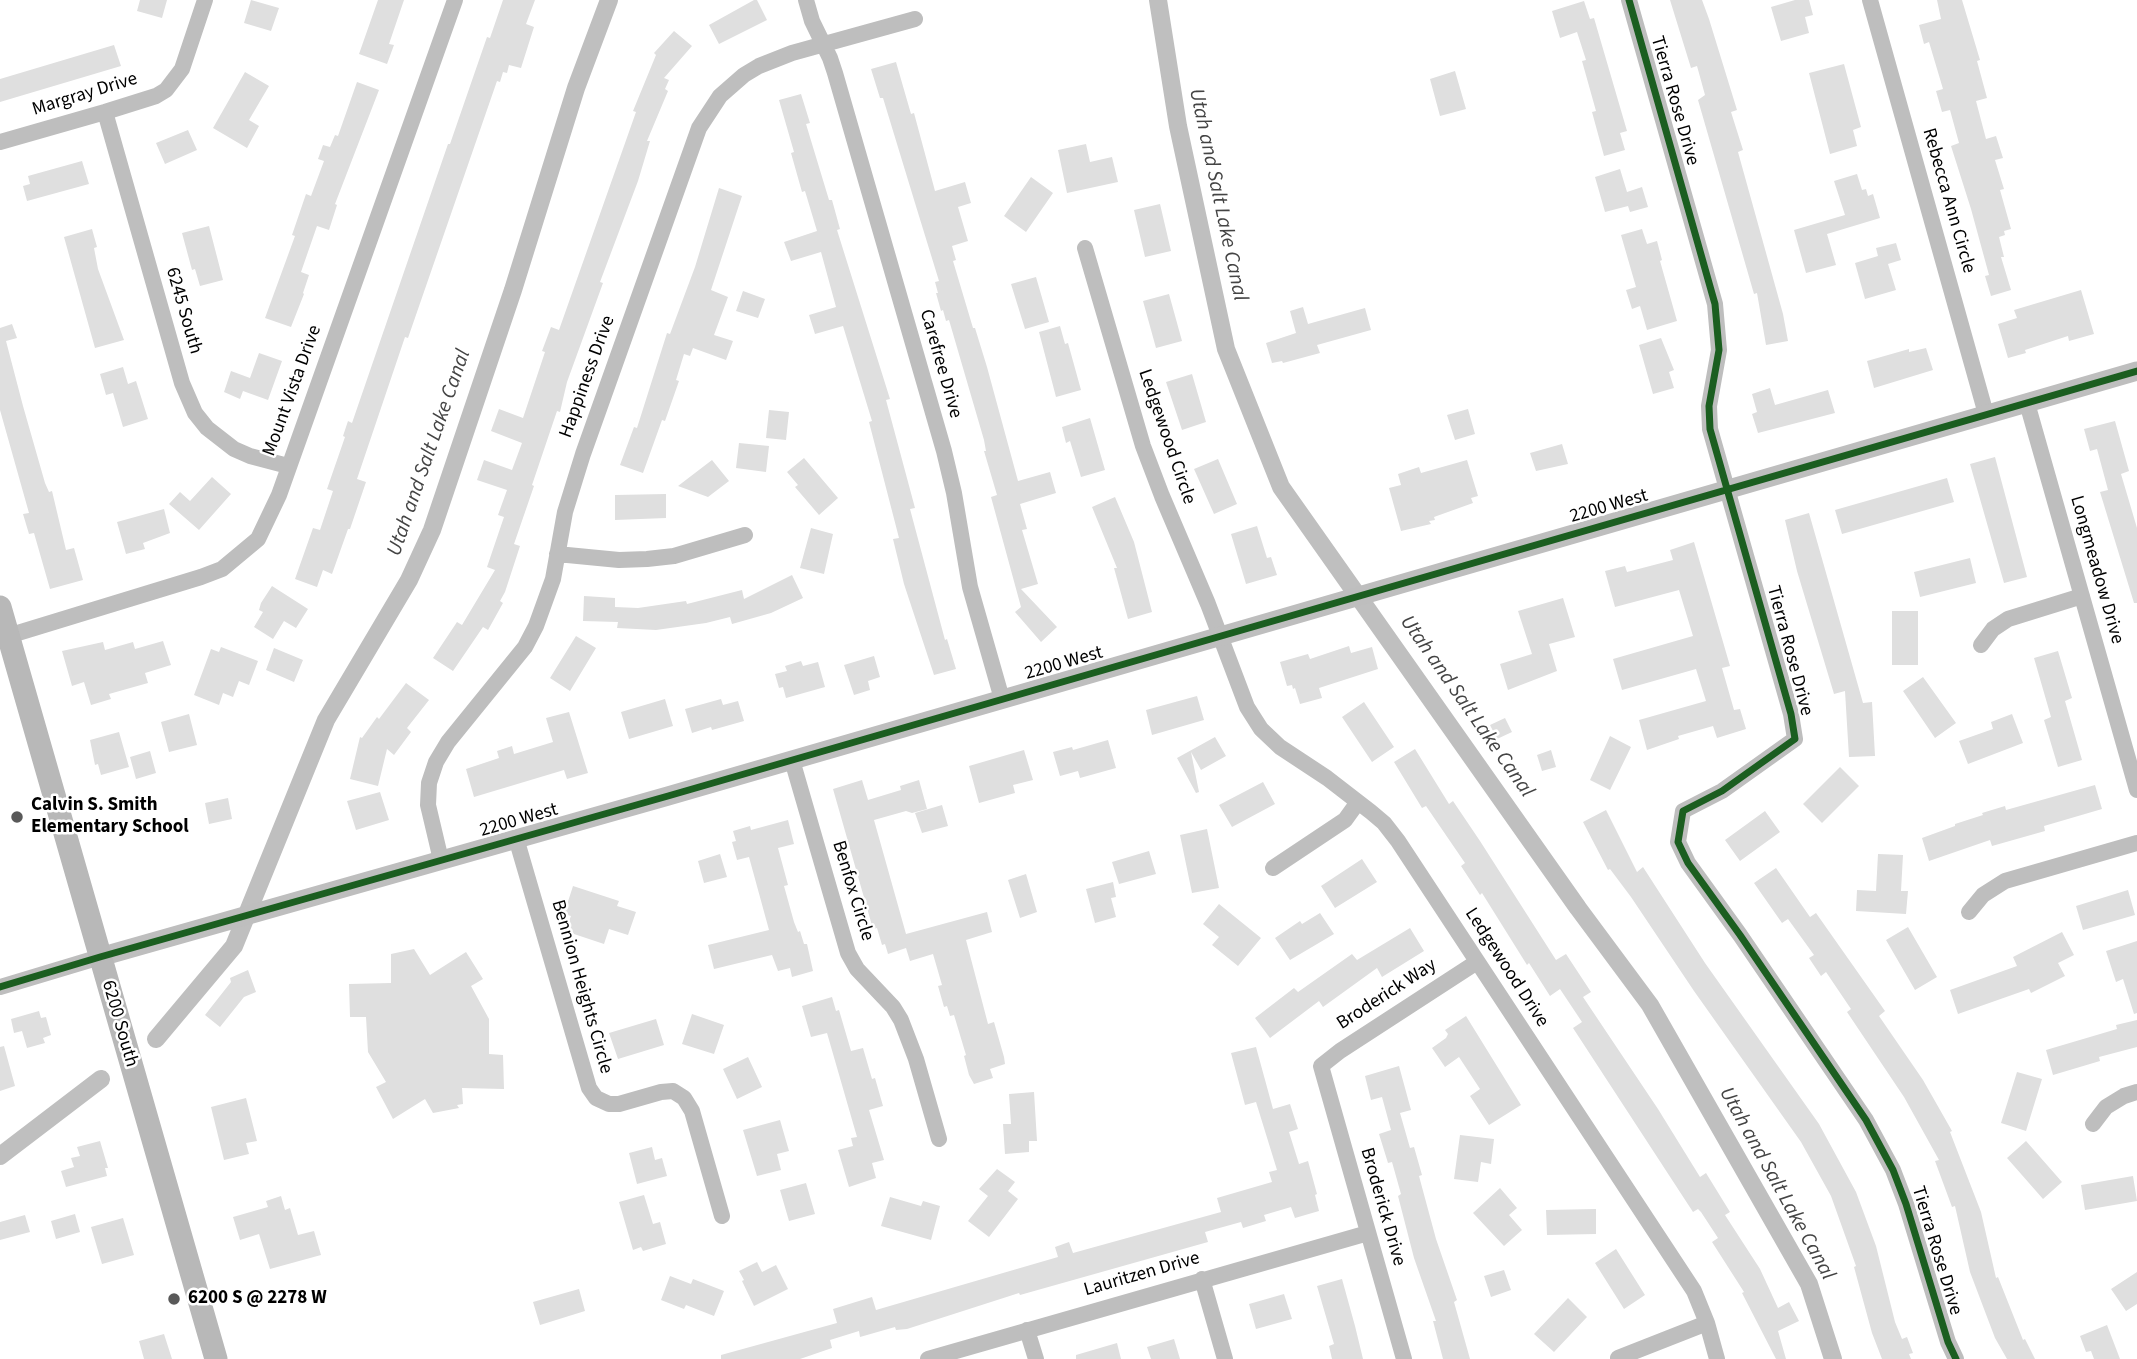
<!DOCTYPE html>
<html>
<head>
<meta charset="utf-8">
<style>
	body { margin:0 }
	canvas { display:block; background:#fff }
</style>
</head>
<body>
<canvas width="2137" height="1359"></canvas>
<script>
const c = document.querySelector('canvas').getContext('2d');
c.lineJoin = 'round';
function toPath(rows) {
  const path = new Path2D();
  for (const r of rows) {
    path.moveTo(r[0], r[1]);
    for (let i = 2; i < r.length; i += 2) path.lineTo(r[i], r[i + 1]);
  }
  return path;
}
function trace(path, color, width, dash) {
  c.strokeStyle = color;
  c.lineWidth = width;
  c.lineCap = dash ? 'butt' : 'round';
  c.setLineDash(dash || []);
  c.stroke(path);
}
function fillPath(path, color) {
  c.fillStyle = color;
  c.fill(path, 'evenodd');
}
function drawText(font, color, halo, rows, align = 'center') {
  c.font = font + ' "Source Sans 3",sans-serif';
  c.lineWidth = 5;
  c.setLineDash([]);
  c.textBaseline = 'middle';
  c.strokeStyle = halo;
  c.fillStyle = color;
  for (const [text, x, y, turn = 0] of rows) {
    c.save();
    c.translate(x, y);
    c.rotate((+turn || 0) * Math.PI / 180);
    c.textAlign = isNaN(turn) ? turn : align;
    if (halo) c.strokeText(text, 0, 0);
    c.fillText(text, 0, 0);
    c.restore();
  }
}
trace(toPath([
	[1158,0,1178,126,1226,349,1281,487,1578,908,1650,1005,1809,1284,1833,1359],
	[156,1039,234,946,326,720,409,580,432,530,513,290,576,88,609,0],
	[0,1156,101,1079]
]), '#bfbfbf', 18);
fillPath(toPath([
	[140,0,167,0,162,18,137,11],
	[251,0,279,8,271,31,244,23],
	[378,0,404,0,389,44,394,45,387,64,359,54],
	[503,0,535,0,526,24,534,27,521,68,509,65,507,73,503,72,500,82,497,81,408,338,405,337,357,479,366,482,350,529,348,529,332,574,323,570,317,587,295,579,313,528,320,530,333,491,327,489,345,437,343,436,348,421,352,423,448,144,450,144,487,37,490,38],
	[754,0,757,0,767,20,719,44,709,25],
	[1670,0,1702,0,1709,19,1737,110,1731,112,1743,150,1738,152,1783,314,1788,341,1766,345,1757,293,1754,294,1698,100,1705,95,1697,66,1691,68],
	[1795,0,1809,0,1813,15,1805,17,1809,33,1781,41,1771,7],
	[1937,0,1962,0,1980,60,1977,61,1987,98,1976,101,1986,139,1996,136,2003,158,1995,160,2004,189,2000,190,2011,229,2004,231,2005,235,1999,237,2004,257,2001,257,2011,290,1991,296,1985,276,1989,275,1971,209,1951,146,1959,143,1950,110,1942,112,1936,91,1943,89,1929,42,1924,44,1919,25,1941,19],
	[1584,1,1590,19,1594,18,1627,131,1620,133,1625,150,1604,156,1592,112,1596,111,1582,61,1586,60,1577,32,1560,38,1552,11],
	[674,31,692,46,664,78,669,80,665,89,668,91,647,141,650,141,638,181,600,282,603,283,567,382,560,412,557,411,532,485,534,486,514,544,520,546,505,592,500,601,503,603,488,630,483,627,453,671,433,658,457,622,462,625,495,570,487,567,504,517,498,515,507,490,477,480,484,460,512,470,522,443,491,431,499,409,523,418,545,352,542,351,551,327,559,330,636,112,633,111,656,55,654,53],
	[114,45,121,66,0,102,0,79],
	[896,62,911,114,914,113,935,191,965,182,971,203,958,207,968,241,952,246,956,260,953,261,973,328,975,328,987,367,1018,481,1050,472,1056,493,1020,504,1027,529,1022,530,1038,584,1021,589,1057,627,1041,642,1015,612,1021,607,991,497,997,495,984,451,986,451,984,440,949,320,946,321,943,310,941,311,936,293,938,293,935,282,939,281,915,203,883,98,880,98,871,69],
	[1844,64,1861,127,1853,130,1857,146,1830,154,1809,73],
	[1455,71,1466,109,1440,116,1430,79],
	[245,72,269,86,249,120,259,126,247,148,213,128],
	[357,82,379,90,335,204,337,205,329,230,317,226,301,272,309,275,303,293,304,294,291,327,265,318,295,236,292,235,306,194,311,196,324,161,318,159,323,145,330,147,335,135,338,136],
	[801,94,810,123,806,124,829,200,832,200,840,229,837,230,890,399,886,400,915,508,910,509,945,640,947,639,956,669,934,675,904,584,893,539,899,538,869,422,872,421,843,326,815,334,809,315,836,307,821,252,791,261,784,242,817,231,805,191,802,192,791,153,794,152,779,100],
	[188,130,197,150,165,164,156,143],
	[1086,144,1090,162,1112,157,1118,182,1067,193,1058,150],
	[82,161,89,184,27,201,23,186,30,184,28,176],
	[1620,169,1627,192,1642,187,1648,207,1630,212,1628,206,1605,212,1595,177],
	[1857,174,1862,190,1866,189,1868,196,1873,194,1880,218,1827,234,1836,265,1806,273,1794,230,1845,215,1834,181],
	[1031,177,1053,193,1026,232,1004,216],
	[719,188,742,196,711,290,728,297,714,335,733,341,726,360,693,348,690,356,684,354,676,380,679,381,665,421,662,420,643,473,620,465,634,427,637,428,667,333,670,334,695,267],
	[1160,204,1171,251,1145,257,1134,210],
	[209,226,223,280,200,286,195,269,192,270,182,233],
	[92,229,97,247,94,248,98,269,124,340,95,348,64,237],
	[1642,229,1647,244,1657,241,1662,260,1660,261,1677,321,1647,330,1640,306,1632,309,1626,290,1636,287,1621,235],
	[1896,243,1901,260,1888,264,1896,290,1865,299,1855,263,1878,256,1876,248],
	[1036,277,1049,322,1025,329,1011,284],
	[2081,290,2094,334,2069,341,2068,336,2025,350,2026,353,2008,358,1998,324,2017,318,2014,310],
	[743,291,765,299,758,318,736,311],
	[1169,294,1182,341,1156,348,1143,301],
	[1303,307,1308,324,1365,308,1371,330,1317,345,1320,353,1283,363,1282,361,1272,363,1266,343,1296,333,1290,311],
	[12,324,17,338,6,341,23,406,45,483,49,492,52,491,66,550,74,548,83,580,50,589,34,533,29,534,23,514,29,513,0,410,0,328],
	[1060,326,1065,344,1068,343,1081,390,1056,397,1039,332],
	[1661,338,1674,370,1669,372,1674,388,1653,394,1639,345],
	[1926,348,1933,370,1874,388,1867,361,1909,349,1909,352],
	[259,353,282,361,268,400,243,391,240,399,224,392,231,371,250,378],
	[123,367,128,384,136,381,148,419,123,427,113,393,106,395,100,374],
	[1192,374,1206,422,1182,430,1166,382],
	[1770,388,1775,405,1828,390,1835,413,1758,433,1752,414,1757,412,1752,394],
	[1468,409,1475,434,1455,440,1447,415],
	[769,410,789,412,786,440,766,438],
	[1090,418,1105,470,1081,477,1070,441,1066,443,1062,427],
	[2115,421,2129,471,2121,474,2137,528,2137,603,2134,603,2100,492,2108,490,2097,449,2090,451,2084,429],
	[739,443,769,446,766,472,736,468],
	[1562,444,1568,464,1536,471,1530,453],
	[1995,457,2027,577,2004,583,1970,464],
	[804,458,838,498,819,515,795,487,798,485,787,472],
	[1218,459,1237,504,1214,514,1194,469],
	[712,460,729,481,708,497,678,486],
	[1467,460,1478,496,1471,498,1473,503,1434,517,1435,520,1429,521,1431,524,1401,531,1389,488,1401,485,1398,474,1419,467,1421,473],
	[212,477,231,494,199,530,169,504,180,492,190,501],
	[1947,478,1954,502,1842,534,1835,510],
	[666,494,666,518,615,520,615,495],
	[1115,497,1134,542,1152,612,1128,619,1114,568,1117,568,1092,507],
	[164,509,170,533,143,543,145,549,126,554,117,522],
	[1809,513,1863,703,1872,702,1875,756,1849,757,1845,691,1834,694,1797,571,1785,520],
	[1257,526,1267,558,1271,557,1277,575,1246,584,1231,534],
	[811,528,833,534,824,574,800,568],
	[1694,542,1730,666,1722,668,1734,710,1740,709,1746,729,1717,738,1713,726,1678,736,1679,739,1647,750,1639,720,1706,701,1696,669,1622,690,1613,659,1693,636,1679,590,1615,607,1605,571,1625,566,1627,572,1673,560,1670,550],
	[1970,558,1976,583,1920,597,1914,572],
	[792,575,803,598,771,613,732,624,730,617,706,623,656,630,617,628,618,622,583,621,584,596,615,598,615,607,638,608,686,601,687,604,742,590,744,599],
	[272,586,308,609,296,628,284,621,273,639,254,627,263,612,259,610,261,603],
	[1563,598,1575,637,1549,644,1557,671,1508,690,1500,664,1532,654,1518,611],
	[1892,611,1918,611,1918,665,1892,665],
	[576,636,596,648,570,691,550,678],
	[163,641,171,665,145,673,148,683,109,694,111,699,91,705,84,682,72,686,62,651,103,642,105,650,133,642,135,649],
	[1349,646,1351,653,1372,647,1378,669,1319,688,1322,698,1300,704,1295,688,1293,689,1292,685,1287,686,1280,662,1308,654,1310,659],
	[221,647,258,661,249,685,239,681,233,697,223,693,219,705,194,695,211,649,219,652],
	[274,648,303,660,294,682,266,670],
	[2058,651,2072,698,2065,701,2082,760,2058,767,2044,720,2051,717,2034,658],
	[874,656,880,677,868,681,870,690,854,695,844,665],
	[801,661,803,666,818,662,825,687,786,698,783,687,779,688,775,674,787,671,785,666],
	[1923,677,1956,723,1935,738,1903,691],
	[406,683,429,700,407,728,411,732,394,755,387,749,378,786,350,779,360,737,362,738,377,717,379,719],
	[1197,696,1204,720,1152,735,1146,710],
	[665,699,673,726,629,739,621,712],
	[721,699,723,705,738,701,744,721,712,730,711,727,692,733,685,709],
	[1364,702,1394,747,1372,762,1342,717],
	[569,712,588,773,567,779,564,770,474,797,466,769,499,758,497,751,512,746,514,754,553,742,546,718],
	[189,714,197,745,169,752,161,722],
	[2012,714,2023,743,1968,764,1959,741,1993,729,1991,722],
	[1505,718,1512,732,1497,739,1490,725],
	[119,732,129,767,101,775,98,764,95,765,90,740],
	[1610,736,1631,747,1610,790,1590,780],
	[1215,737,1226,756,1201,770,1191,752,1199,792,1196,793,1177,758],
	[1108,740,1116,768,1080,778,1078,771,1060,776,1053,752,1072,747,1073,750],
	[1415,749,1449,804,1453,801,1480,841,1556,960,1566,954,1591,992,1583,997,1658,1109,1700,1177,1706,1173,1730,1212,1725,1215,1760,1269,1778,1308,1789,1302,1799,1321,1778,1331,1786,1359,1776,1359,1742,1293,1744,1292,1712,1242,1718,1238,1701,1212,1698,1209,1693,1212,1573,1028,1582,1022,1560,989,1550,996,1529,963,1527,965,1482,893,1480,895,1461,866,1465,863,1426,806,1422,808,1394,762],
	[1024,750,1033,780,1013,785,1015,793,979,803,969,766],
	[1551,750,1556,767,1542,771,1537,755],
	[150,751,156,773,136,779,130,757],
	[1840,767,1859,786,1822,823,1803,804],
	[862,780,868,800,901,790,900,786,919,780,927,809,912,813,906,811,874,820,906,934,987,912,992,932,966,940,988,1024,994,1022,1004,1057,1005,1064,990,1069,993,1078,974,1084,969,1075,964,1056,966,1055,954,1015,950,1016,947,1006,944,1007,938,986,942,985,933,954,910,961,906,948,888,954,885,944,882,945,877,928,873,929,833,789],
	[1263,782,1275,804,1232,827,1219,805],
	[2095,785,2102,809,2044,826,2045,831,1992,846,1990,840,1929,861,1922,838,1955,826,1955,824,1983,815,1982,813,2005,806,2006,810],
	[380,792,389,820,356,830,347,801],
	[228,798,232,819,209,824,205,803],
	[942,805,948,826,922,833,915,813],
	[1606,810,1637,872,1643,867,1705,963,1819,1124,1856,1192,1876,1246,1895,1322,1902,1339,1907,1337,1913,1353,1909,1354,1911,1359,1882,1359,1872,1333,1854,1267,1856,1266,1831,1196,1801,1142,1694,991,1631,897,1610,869,1608,870,1583,822],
	[1765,811,1780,832,1740,861,1725,840],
	[788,820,794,844,778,848,788,885,784,886,794,922,798,932,800,931,804,944,807,944,813,971,792,977,790,968,778,971,772,955,714,969,708,945,769,930,749,857,737,860,732,842,736,841,733,831,750,826,751,830],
	[1207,829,1219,888,1192,893,1180,835],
	[1149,851,1156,874,1119,884,1112,862],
	[720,854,727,877,704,883,698,861],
	[1878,854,1903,855,1901,891,1908,891,1906,914,1856,911,1857,890,1876,891],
	[1362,859,1377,882,1335,908,1321,886],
	[1776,868,1810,917,1816,913,1885,1011,1879,1016,1923,1080,1952,1131,1950,1132,1981,1212,1996,1278,1998,1277,2023,1340,2025,1339,2035,1359,2007,1359,1995,1338,1970,1272,1955,1206,1952,1207,1935,1161,1939,1160,1904,1097,1847,1012,1851,1009,1826,972,1821,976,1809,958,1814,955,1788,919,1782,923,1754,883],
	[1026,874,1037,912,1020,918,1008,880],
	[1113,882,1116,897,1111,898,1116,917,1095,923,1086,889],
	[573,886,619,901,617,906,636,912,628,935,609,929,604,944,565,931,571,916,564,914],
	[2128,890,2135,915,2083,930,2076,906],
	[1219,904,1261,938,1238,966,1212,945,1219,937,1203,924],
	[1320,913,1334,934,1290,960,1275,938,1300,921,1302,924],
	[1908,927,1937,977,1915,990,1886,940],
	[1410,928,1424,951,1382,977,1377,968,1323,1007,1319,1001,1270,1038,1255,1018,1294,988,1298,992,1352,954,1357,960],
	[2062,932,2074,955,2058,963,2065,976,2031,993,2029,989,1958,1014,1950,990,2017,966,2013,957],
	[2137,941,2137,1013,2134,1014,2123,979,2116,982,2106,951],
	[414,949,430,975,466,952,483,979,471,986,489,1019,489,1054,503,1055,504,1089,462,1088,463,1104,457,1105,459,1108,433,1113,425,1099,393,1119,376,1087,386,1082,368,1052,366,1017,350,1017,349,984,391,983,391,954],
	[248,970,256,992,244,997,220,1027,205,1015,231,982,230,978],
	[832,997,836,1011,839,1010,851,1051,863,1048,872,1079,875,1078,883,1106,869,1110,884,1160,872,1163,876,1178,849,1187,838,1150,853,1146,851,1138,857,1137,827,1033,811,1037,802,1006],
	[39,1011,41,1018,46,1017,51,1035,43,1038,45,1043,27,1048,22,1031,14,1033,11,1019],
	[692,1014,724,1025,714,1054,682,1044],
	[1466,1016,1521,1105,1489,1125,1470,1096,1480,1089,1459,1057,1445,1067,1432,1048,1446,1038,1448,1034,1445,1030],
	[656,1019,664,1045,618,1059,609,1033],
	[2137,1020,2137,1047,2099,1057,2100,1061,2053,1075,2046,1050,2117,1029,2116,1025],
	[4,1046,15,1086,0,1091,0,1047],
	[1256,1047,1273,1109,1290,1104,1298,1129,1289,1132,1299,1164,1308,1161,1317,1194,1315,1195,1319,1211,1295,1218,1291,1207,1264,1215,1266,1221,1243,1228,1241,1222,1205,1232,1208,1242,1020,1295,1019,1293,907,1329,896,1330,895,1327,860,1337,859,1331,830,1340,832,1348,800,1359,721,1359,721,1355,837,1323,833,1309,872,1297,876,1310,1058,1257,1055,1247,1069,1242,1073,1253,1221,1212,1217,1198,1272,1182,1269,1172,1277,1170,1256,1102,1245,1105,1231,1053],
	[748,1057,762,1087,737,1099,723,1069],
	[1399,1066,1411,1110,1400,1113,1410,1148,1414,1147,1422,1175,1419,1176,1436,1239,1457,1300,1454,1302,1470,1359,1443,1359,1433,1321,1436,1321,1414,1258,1398,1196,1401,1194,1392,1162,1388,1163,1379,1134,1391,1130,1382,1097,1371,1100,1365,1076],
	[2017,1072,2042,1079,2026,1131,2001,1123],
	[1034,1092,1037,1141,1029,1141,1029,1152,1005,1154,1003,1124,1011,1124,1009,1094],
	[246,1098,257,1141,246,1143,249,1154,224,1160,211,1107],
	[780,1120,789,1151,777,1154,781,1170,757,1176,743,1130],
	[1460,1135,1494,1139,1491,1164,1481,1162,1478,1182,1454,1179],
	[100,1141,108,1168,105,1168,107,1176,66,1187,61,1171,74,1167,71,1158,80,1156,77,1147],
	[2026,1141,2062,1182,2043,1199,2007,1158],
	[652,1147,655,1160,662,1158,667,1176,637,1184,629,1153],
	[997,1169,1015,1182,1008,1191,1018,1199,989,1237,968,1221,988,1196,979,1189],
	[2133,1176,2137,1201,2085,1210,2081,1185],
	[806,1183,815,1214,789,1221,780,1190],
	[1500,1188,1517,1208,1509,1215,1522,1230,1504,1246,1473,1213],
	[644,1195,653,1224,660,1222,666,1244,643,1251,641,1247,633,1250,619,1202],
	[281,1196,285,1210,290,1208,298,1235,314,1231,321,1255,270,1269,259,1234,240,1240,233,1217,268,1207,266,1201],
	[890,1197,921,1206,923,1201,940,1206,931,1240,881,1226],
	[1596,1209,1596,1234,1547,1235,1546,1210],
	[75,1214,80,1232,56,1239,51,1221],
	[25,1215,30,1232,0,1240,0,1222],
	[123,1218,134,1255,102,1264,91,1227],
	[1616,1249,1645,1295,1624,1309,1595,1263],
	[757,1262,762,1272,776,1265,788,1289,754,1306,742,1281,744,1280,739,1271],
	[1504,1270,1511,1290,1491,1297,1484,1276],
	[2137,1272,2137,1304,2126,1311,2111,1289],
	[670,1276,691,1284,693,1279,724,1291,714,1316,686,1305,684,1309,661,1300],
	[1342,1279,1355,1326,1363,1359,1332,1359,1329,1346,1334,1344,1317,1286],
	[579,1289,585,1311,540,1325,533,1302],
	[1284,1294,1292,1319,1256,1329,1249,1304],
	[1568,1298,1587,1317,1554,1352,1534,1334],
	[2107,1325,2120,1359,2094,1359,2091,1351,2086,1352,2080,1336],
	[164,1334,172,1359,144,1359,139,1341],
	[1174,1339,1180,1359,1151,1359,1147,1347],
	[1117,1343,1121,1359,1076,1359,1076,1355]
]), '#dfdfdf');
trace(toPath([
	[806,0,812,21,830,58,835,73,944,451,954,493,970,587,1002,699],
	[1629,0,1715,304,1719,350,1709,406,1710,429,1791,714,1795,739,1722,791,1683,811,1678,842,1688,863,1740,935,1866,1120,1893,1170,1906,1204,1948,1342,1956,1359],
	[1870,0,1986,414],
	[105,112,182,383,195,413,207,428,234,449,250,456,288,466],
	[0,142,105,112,156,96,166,90,182,69,205,0],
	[1085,248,1143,446,1162,496,1208,604,1247,707,1261,729,1280,747,1327,778,1371,812,1384,823,1398,841,1694,1291,1707,1323,1717,1359],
	[2027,403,2137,790],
	[557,554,619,560,647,559,674,556,745,535],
	[8,636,201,577,222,569,258,539,279,495,455,0],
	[1981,645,1993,629,2008,619,2082,596],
	[792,760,848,953,857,969,893,1007,901,1020,916,1059,939,1139],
	[516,838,589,1088,596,1098,609,1104,619,1104,661,1092,673,1091,684,1098,692,1111,722,1216],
	[441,860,428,805,429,783,436,762,448,742,525,647,536,626,553,579,565,512,583,454,699,128,720,96,744,75,759,66,792,53,915,19],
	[1273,868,1345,820,1358,802],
	[1969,912,1983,895,2005,881,2137,843],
	[0,987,100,957],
	[2093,1124,2106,1107,2124,1096,2137,1092],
	[1202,1279,1225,1359],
	[1027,1330,1036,1359],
	[1618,1358,1707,1323],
	[928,1359,1368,1233],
	[1404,1359,1321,1066,1340,1051,1477,962]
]), '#bebebe', 16);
trace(toPath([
	[100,957,668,796,2137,371]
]), '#bebebe', 19);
trace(toPath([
	[0,607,216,1359]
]), '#b8b8b8', 23);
trace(toPath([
	[1629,0,1715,304,1719,350,1709,406,1710,429,1791,714,1795,739,1722,791,1683,811,1678,842,1688,863,1740,935,1866,1120,1893,1170,1906,1204,1948,1342,1956,1359],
	[0,987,100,957,668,796,2137,371]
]), '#1b5e20', 7);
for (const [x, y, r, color] of [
	[17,817,7,"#595959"],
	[174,1299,7,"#595959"]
]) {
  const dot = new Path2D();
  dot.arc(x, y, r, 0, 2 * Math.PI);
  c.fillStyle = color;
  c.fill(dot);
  trace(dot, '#fff', 2.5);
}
drawText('19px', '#000', '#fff', [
	["Margray Drive",85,95,-17],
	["Tierra Rose Drive",1674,101,74],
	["Rebecca Ann Circle",1948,201,74],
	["6245 South",183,311,74],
	["Carefree Drive",940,364,74],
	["Happiness Drive",588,377,-70],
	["Mount Vista Drive",293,391,-70],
	["Ledgewood Circle",1166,437,71],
	["2200 West",1609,507,-16],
	["Longmeadow Drive",2096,570,74],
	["Tierra Rose Drive",1789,651,75],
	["2200 West",1064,664,-16],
	["2200 West",519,821,-16],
	["Benfox Circle",852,891,73],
	["Ledgewood Drive",1506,968,57],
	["Bennion Heights Circle",581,987,74],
	["Broderick Way",1387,995,-33],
	["6200 South",119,1024,74],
	["Broderick Drive",1382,1207,74],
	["Tierra Rose Drive",1936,1251,73],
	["Lauritzen Drive",1142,1275,-16]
]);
drawText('bold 19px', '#000', '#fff', [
	["Calvin S. Smith",31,806],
	["Elementary School",31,828],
	["6200 S @ 2278 W",188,1299]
], 'left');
drawText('italic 21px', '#444', '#fff', [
	["Utah and Salt Lake Canal",1217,195,78],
	["Utah and Salt Lake Canal",430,453,-71],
	["Utah and Salt Lake Canal",1466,707,55],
	["Utah and Salt Lake Canal",1776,1184,61]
]);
</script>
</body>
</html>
